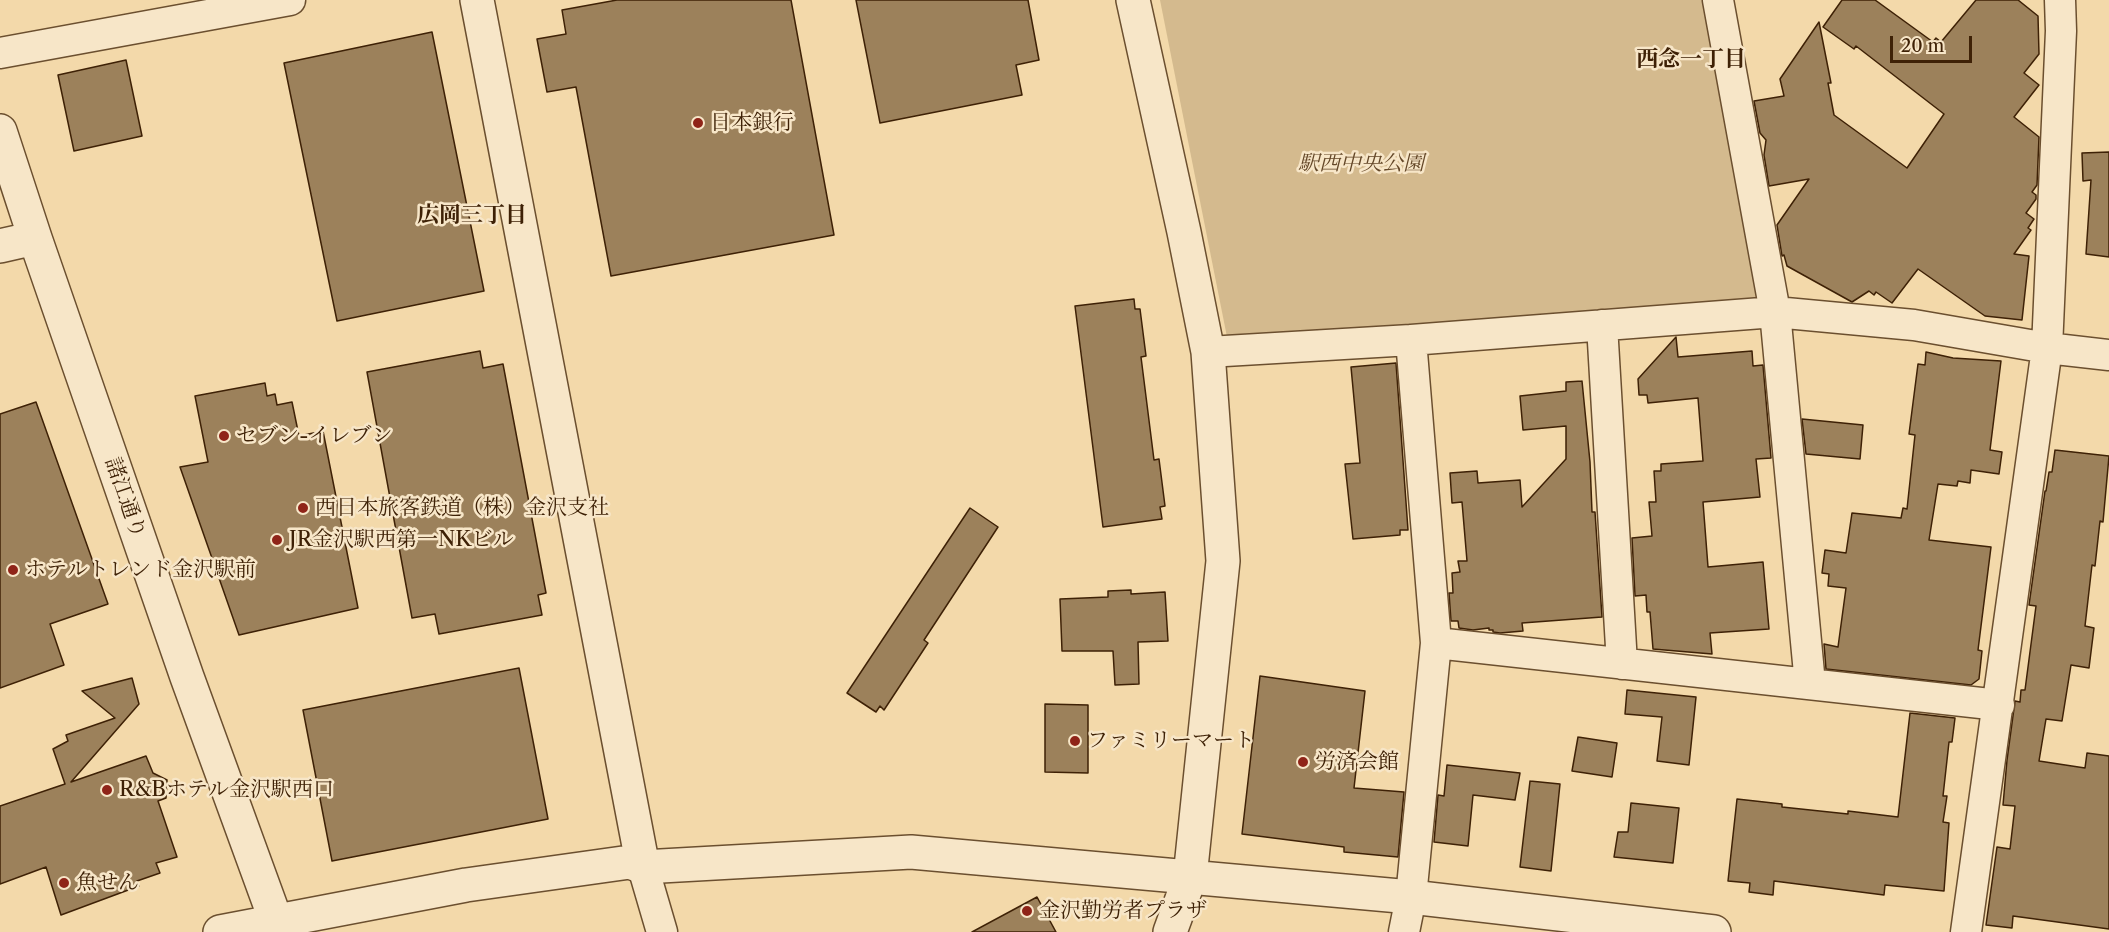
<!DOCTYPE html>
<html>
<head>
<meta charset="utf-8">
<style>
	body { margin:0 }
	#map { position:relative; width:2109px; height:932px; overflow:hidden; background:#f3d9aa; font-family:"Libre Caslon Text",serif }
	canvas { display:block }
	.scale { position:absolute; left:1890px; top:36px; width:82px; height:27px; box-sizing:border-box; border:3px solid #3e2106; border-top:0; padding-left:8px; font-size:18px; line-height:21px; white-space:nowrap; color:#3e2106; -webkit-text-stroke:4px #f7e6c8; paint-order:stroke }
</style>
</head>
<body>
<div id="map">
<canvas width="2109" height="932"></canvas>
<div class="scale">20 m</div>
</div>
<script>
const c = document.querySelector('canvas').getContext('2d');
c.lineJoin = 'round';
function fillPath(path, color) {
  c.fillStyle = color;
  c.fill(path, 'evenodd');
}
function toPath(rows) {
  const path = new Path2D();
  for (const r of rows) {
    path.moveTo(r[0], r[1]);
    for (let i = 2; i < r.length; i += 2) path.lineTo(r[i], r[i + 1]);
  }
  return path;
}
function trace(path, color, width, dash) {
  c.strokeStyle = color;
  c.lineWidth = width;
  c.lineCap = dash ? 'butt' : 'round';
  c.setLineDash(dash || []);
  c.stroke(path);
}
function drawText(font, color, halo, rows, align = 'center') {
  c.font = font + ' "Libre Caslon Text","Noto Serif JP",serif';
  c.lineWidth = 5;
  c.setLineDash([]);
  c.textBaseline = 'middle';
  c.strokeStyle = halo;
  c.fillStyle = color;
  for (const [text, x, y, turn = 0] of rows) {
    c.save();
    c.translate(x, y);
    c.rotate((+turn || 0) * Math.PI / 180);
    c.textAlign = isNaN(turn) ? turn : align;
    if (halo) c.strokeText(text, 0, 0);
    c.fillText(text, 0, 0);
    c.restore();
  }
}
fillPath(toPath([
	[1160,0,1707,0,1764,305,1227,337]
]), '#d4ba8e');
const building = toPath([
	[617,0,791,0,834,235,611,276,576,87,547,92,537,39,566,34,562,10,617,0],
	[856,0,1028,0,1039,60,1016,65,1022,95,880,123,856,0],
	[1842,0,1875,0,1933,42,1936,38,1941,42,1976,0,2018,0,2038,16,2039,54,2024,73,2039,85,2014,117,2039,137,2037,185,2032,192,2036,195,2036,199,2026,213,2034,219,2028,228,2031,230,2014,254,2029,256,2022,320,1985,316,1918,269,1892,303,1876,292,1874,295,1869,291,1852,302,1787,266,1784,255,1782,256,1777,225,1809,179,1769,186,1764,155,1766,140,1760,133,1754,101,1784,96,1780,79,1819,22,1831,83,1828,83,1834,115,1907,168,1944,114,1856,46,1854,49,1823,27,1842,0],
	[432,32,484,291,337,321,284,63,432,32],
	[126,60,142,136,74,151,58,75,126,60],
	[2109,152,2109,257,2086,254,2091,180,2083,181,2082,153,2109,152],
	[1134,299,1135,309,1140,309,1146,356,1141,357,1154,460,1159,459,1165,506,1160,507,1162,519,1103,527,1075,306,1134,299],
	[1676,337,1678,357,1752,351,1753,366,1763,365,1771,458,1756,459,1760,497,1703,502,1708,567,1763,562,1769,629,1710,633,1712,654,1653,649,1650,612,1647,612,1646,595,1635,596,1632,538,1652,536,1649,502,1656,502,1654,471,1661,471,1661,464,1703,461,1698,398,1648,403,1647,395,1639,395,1638,379,1676,337],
	[480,351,483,368,503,364,546,593,538,595,542,615,439,634,435,614,412,618,367,372,480,351],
	[1926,352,1953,358,2001,361,1990,450,2002,452,1999,474,1971,470,1970,483,1958,481,1957,486,1938,484,1929,540,1991,547,1978,650,1982,651,1979,679,1971,685,1826,669,1824,644,1838,647,1846,588,1828,586,1829,574,1822,573,1825,550,1846,553,1852,513,1901,518,1903,508,1907,509,1915,435,1909,434,1918,364,1925,365,1926,352],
	[1396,363,1408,530,1400,530,1400,535,1353,539,1345,464,1360,463,1351,367,1396,363],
	[1582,381,1590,462,1592,512,1595,512,1602,617,1522,623,1523,631,1500,633,1493,632,1493,630,1489,630,1489,628,1473,630,1459,628,1458,621,1451,621,1449,593,1453,593,1452,573,1460,572,1458,561,1467,561,1462,502,1452,503,1450,473,1477,471,1478,483,1520,480,1522,507,1566,459,1566,426,1523,430,1520,396,1566,391,1566,382,1582,381],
	[265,383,267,396,275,394,277,405,292,402,299,436,323,431,358,608,239,635,180,467,208,462,195,396,265,383],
	[36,402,108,604,50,624,64,665,0,688,0,414,36,402],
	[1802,419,1863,425,1860,459,1806,454,1802,419],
	[2055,450,2109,456,2103,522,2100,521,2095,566,2092,565,2085,626,2094,628,2089,668,2071,665,2062,721,2046,719,2039,761,2085,768,2087,753,2109,756,2109,929,2013,916,2012,928,1986,925,1997,847,2010,849,2015,806,2003,805,2007,760,2015,701,2020,702,2021,690,2025,690,2036,606,2029,605,2045,491,2046,491,2049,472,2052,472,2055,450],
	[970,508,998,527,924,640,928,643,884,710,880,706,876,712,847,693,970,508],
	[1131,590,1131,594,1165,592,1168,641,1138,642,1139,684,1115,685,1113,651,1062,651,1060,599,1108,597,1108,591,1131,590],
	[519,668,548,819,332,861,303,710,519,668],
	[1260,676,1365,691,1354,788,1404,792,1398,857,1344,852,1344,847,1242,834,1260,676],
	[132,678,139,704,71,782,146,756,153,773,167,780,166,798,158,801,177,857,156,863,160,873,137,881,139,886,61,915,46,867,0,884,0,806,65,784,53,749,68,741,66,735,115,718,82,691,132,678],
	[1627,690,1696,697,1689,765,1657,761,1662,717,1625,714,1627,690],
	[1045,704,1088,705,1088,773,1045,772,1045,704],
	[1910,713,1955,718,1952,742,1949,742,1943,796,1947,796,1943,822,1949,823,1944,891,1885,885,1884,895,1774,881,1773,895,1749,892,1750,883,1728,881,1737,799,1782,804,1782,807,1848,814,1848,811,1898,817,1910,713],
	[1578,737,1617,743,1612,777,1572,771,1578,737],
	[1447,765,1520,773,1515,800,1473,795,1468,846,1434,842,1438,795,1444,796,1447,765],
	[1530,781,1560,784,1551,871,1520,867,1530,781],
	[1631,803,1679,808,1673,863,1614,857,1618,832,1628,832,1631,803],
	[1037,897,1056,932,972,932,1037,897]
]);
fillPath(building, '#9c815b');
trace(building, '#3e2106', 1.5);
const minor = toPath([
	[1718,0,1775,312,1810,684],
	[0,53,290,0],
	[1602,325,1622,664],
	[1208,352,1411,340,1775,312,1914,325,2047,348,2109,355],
	[1436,643,1999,705],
	[643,867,662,932],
	[1404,932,1411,897,1436,643,1411,340],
	[1966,932,2047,348,2061,31,2060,0]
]);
const tertiary = toPath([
	[477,0,643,867],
	[1133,0,1184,232,1208,352,1223,561,1190,877,1170,932],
	[0,131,35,238,187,677,280,932],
	[0,246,35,238],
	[220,932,466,885,630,862,643,867,911,852,1411,897,1714,932]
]);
trace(minor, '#6b4f2f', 33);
trace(tertiary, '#6b4f2f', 36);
trace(minor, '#f7e6c8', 30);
trace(tertiary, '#f7e6c8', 33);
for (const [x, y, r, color] of [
	[698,123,6,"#8f2418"],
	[224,436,6,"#8f2418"],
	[303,508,6,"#8f2418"],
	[277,540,6,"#8f2418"],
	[13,570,6,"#8f2418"],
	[1075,741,6,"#8f2418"],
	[1303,762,6,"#8f2418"],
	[107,790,6,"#8f2418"],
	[64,883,6,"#8f2418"],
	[1027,911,6,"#8f2418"]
]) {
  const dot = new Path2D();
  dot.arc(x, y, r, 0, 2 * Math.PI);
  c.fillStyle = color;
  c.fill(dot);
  trace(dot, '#f7e6c8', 2);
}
drawText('21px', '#3e2106', '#f7e6c8', [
	["日本銀行",710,123],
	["セブン-イレブン",236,436],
	["西日本旅客鉄道（株）金沢支社",315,508],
	["JR金沢駅西第一NKビル",289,540],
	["ホテルトレンド金沢駅前",25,570],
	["ファミリーマート",1087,741],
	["労済会館",1315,762],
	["R&Bホテル金沢駅西口",119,790],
	["魚せん",76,883],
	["金沢勤労者プラザ",1039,911]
], 'left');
drawText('italic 21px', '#644728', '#f7e6c8', [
	["駅西中央公園",1361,164]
]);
drawText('21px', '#3e2106', '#f7e6c8', [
	["諸江通り",125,498,71]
]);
drawText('bold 22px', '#3e2106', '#f7e6c8', [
	["西念一丁目",1691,60],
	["広岡三丁目",472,216]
]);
</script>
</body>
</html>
